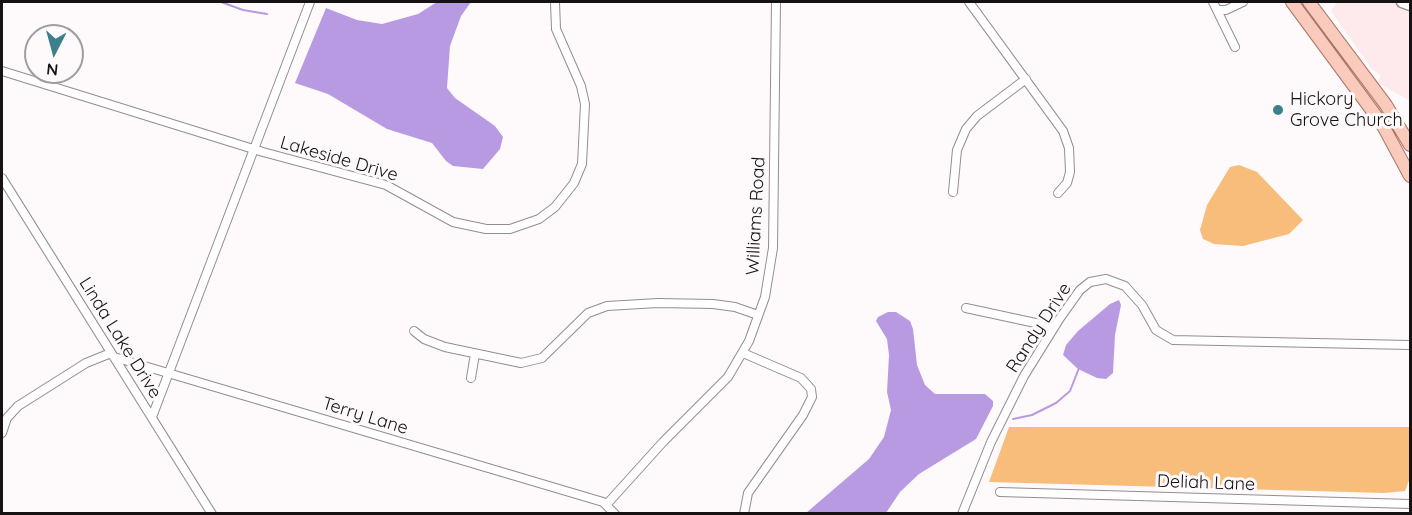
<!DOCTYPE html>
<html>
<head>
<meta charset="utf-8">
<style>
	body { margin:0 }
	#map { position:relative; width:1412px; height:515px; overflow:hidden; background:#fefafb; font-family:Quicksand,sans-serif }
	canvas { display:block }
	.frame { position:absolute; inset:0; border:3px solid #161213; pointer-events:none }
	.north { position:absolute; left:24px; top:24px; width:60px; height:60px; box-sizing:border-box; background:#fefafb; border:2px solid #a19d9e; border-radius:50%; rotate:186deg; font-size:16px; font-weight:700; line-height:24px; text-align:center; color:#161213 }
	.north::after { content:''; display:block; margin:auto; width:21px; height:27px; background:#3b818c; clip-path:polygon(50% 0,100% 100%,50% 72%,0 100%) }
</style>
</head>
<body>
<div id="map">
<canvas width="1412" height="515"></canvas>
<div class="frame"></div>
<div class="north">N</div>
</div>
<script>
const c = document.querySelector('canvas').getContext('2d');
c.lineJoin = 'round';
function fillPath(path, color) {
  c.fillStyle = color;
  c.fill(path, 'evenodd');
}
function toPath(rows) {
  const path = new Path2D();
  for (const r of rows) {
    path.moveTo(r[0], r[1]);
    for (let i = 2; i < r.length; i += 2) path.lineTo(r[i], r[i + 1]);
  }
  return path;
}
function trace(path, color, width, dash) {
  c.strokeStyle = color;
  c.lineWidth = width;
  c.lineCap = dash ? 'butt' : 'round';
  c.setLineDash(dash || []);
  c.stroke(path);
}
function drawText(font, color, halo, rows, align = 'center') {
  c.font = font + ' Quicksand,sans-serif';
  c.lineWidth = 6;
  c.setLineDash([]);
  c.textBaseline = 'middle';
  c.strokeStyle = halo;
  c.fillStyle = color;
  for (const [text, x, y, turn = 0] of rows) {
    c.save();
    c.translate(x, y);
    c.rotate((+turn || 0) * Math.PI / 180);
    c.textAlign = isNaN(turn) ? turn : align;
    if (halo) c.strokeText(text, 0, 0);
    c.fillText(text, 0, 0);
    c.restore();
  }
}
fillPath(toPath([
	[1337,2,1410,2,1410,101,1377,82,1381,76,1371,68,1331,11]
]), '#feeaed');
fillPath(toPath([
	[1239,165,1257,172,1303,220,1289,234,1243,246,1214,244,1203,239,1200,230,1207,205,1230,167],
	[1009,427,1410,427,1410,478,1405,491,1384,493,989,482]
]), '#f8bd7b');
fillPath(toPath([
	[437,2,471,2,461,16,450,46,447,88,455,98,495,126,503,137,500,149,483,169,453,166,446,161,432,143,387,129,328,94,295,83,326,8,357,20,382,24,418,14],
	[1119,300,1121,305,1115,335,1113,373,1106,379,1097,378,1078,369,1063,355,1066,345,1078,331,1110,304],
	[888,312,896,312,910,321,913,329,917,365,925,385,935,394,985,394,993,401,993,406,976,439,919,474,900,492,886,513,806,513,869,459,884,437,891,410,887,392,889,355,887,339,876,321,878,317]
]), '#b89ae3');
trace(toPath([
	[221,2,243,10,267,14],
	[1013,419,1032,415,1056,403,1070,391,1079,368]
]), '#b89ae3', 2);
const street = toPath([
	[969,2,1063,131,1069,148,1070,172,1067,183,1058,193],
	[1213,2,1235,47],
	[1218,10,1226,10,1243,2],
	[2,71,263,152,386,185,453,222,486,229,510,229,539,219,555,207,574,183,582,164,585,104,581,86,556,29,555,2],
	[2,178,212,514],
	[953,192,957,150,966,129,977,116,1026,79],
	[966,308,1054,327],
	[414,331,424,339,445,347,521,363,542,358,588,313,607,306,658,303,713,304,735,307,758,315],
	[743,353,801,378,811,389,812,397,803,415,748,493,744,514],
	[114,357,603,502,615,514],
	[471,378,475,354],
	[152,417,310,2],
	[2,433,7,418,18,406,86,363,111,353],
	[1000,492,1410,504],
	[607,504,663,442,728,377,749,341,765,297,773,248,776,2],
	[962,514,991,442,1024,376,1060,318,1080,290,1090,282,1106,279,1125,286,1142,305,1156,330,1173,340,1410,345]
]);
const secondary = toPath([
	[1402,2,1410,5]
]);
const primary = toPath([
	[1292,2,1382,124,1410,176],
	[1309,2,1386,105,1410,145]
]);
trace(street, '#968c8e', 10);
trace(secondary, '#968c8e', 13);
trace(primary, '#a87465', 14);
trace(street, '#fff', 8);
trace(secondary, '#fff', 10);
trace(primary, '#facbbd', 12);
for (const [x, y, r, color] of [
	[1278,110,6,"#3b818c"]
]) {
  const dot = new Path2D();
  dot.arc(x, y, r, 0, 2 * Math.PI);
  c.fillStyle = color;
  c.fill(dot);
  trace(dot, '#fefafb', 2);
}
drawText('18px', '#161213', '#fefafb', [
	["Hickory",1290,100],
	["Grove Church",1290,121]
], 'left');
drawText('18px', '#161213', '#fefafb', [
	["Lakeside Drive",339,159,16],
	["Williams Road",756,216,-87],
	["Randy Drive",1039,328,-57],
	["Linda Lake Drive",120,338,58],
	["Terry Lane",365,416,17],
	["Deliah Lane",1206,483,2]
]);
</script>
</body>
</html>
